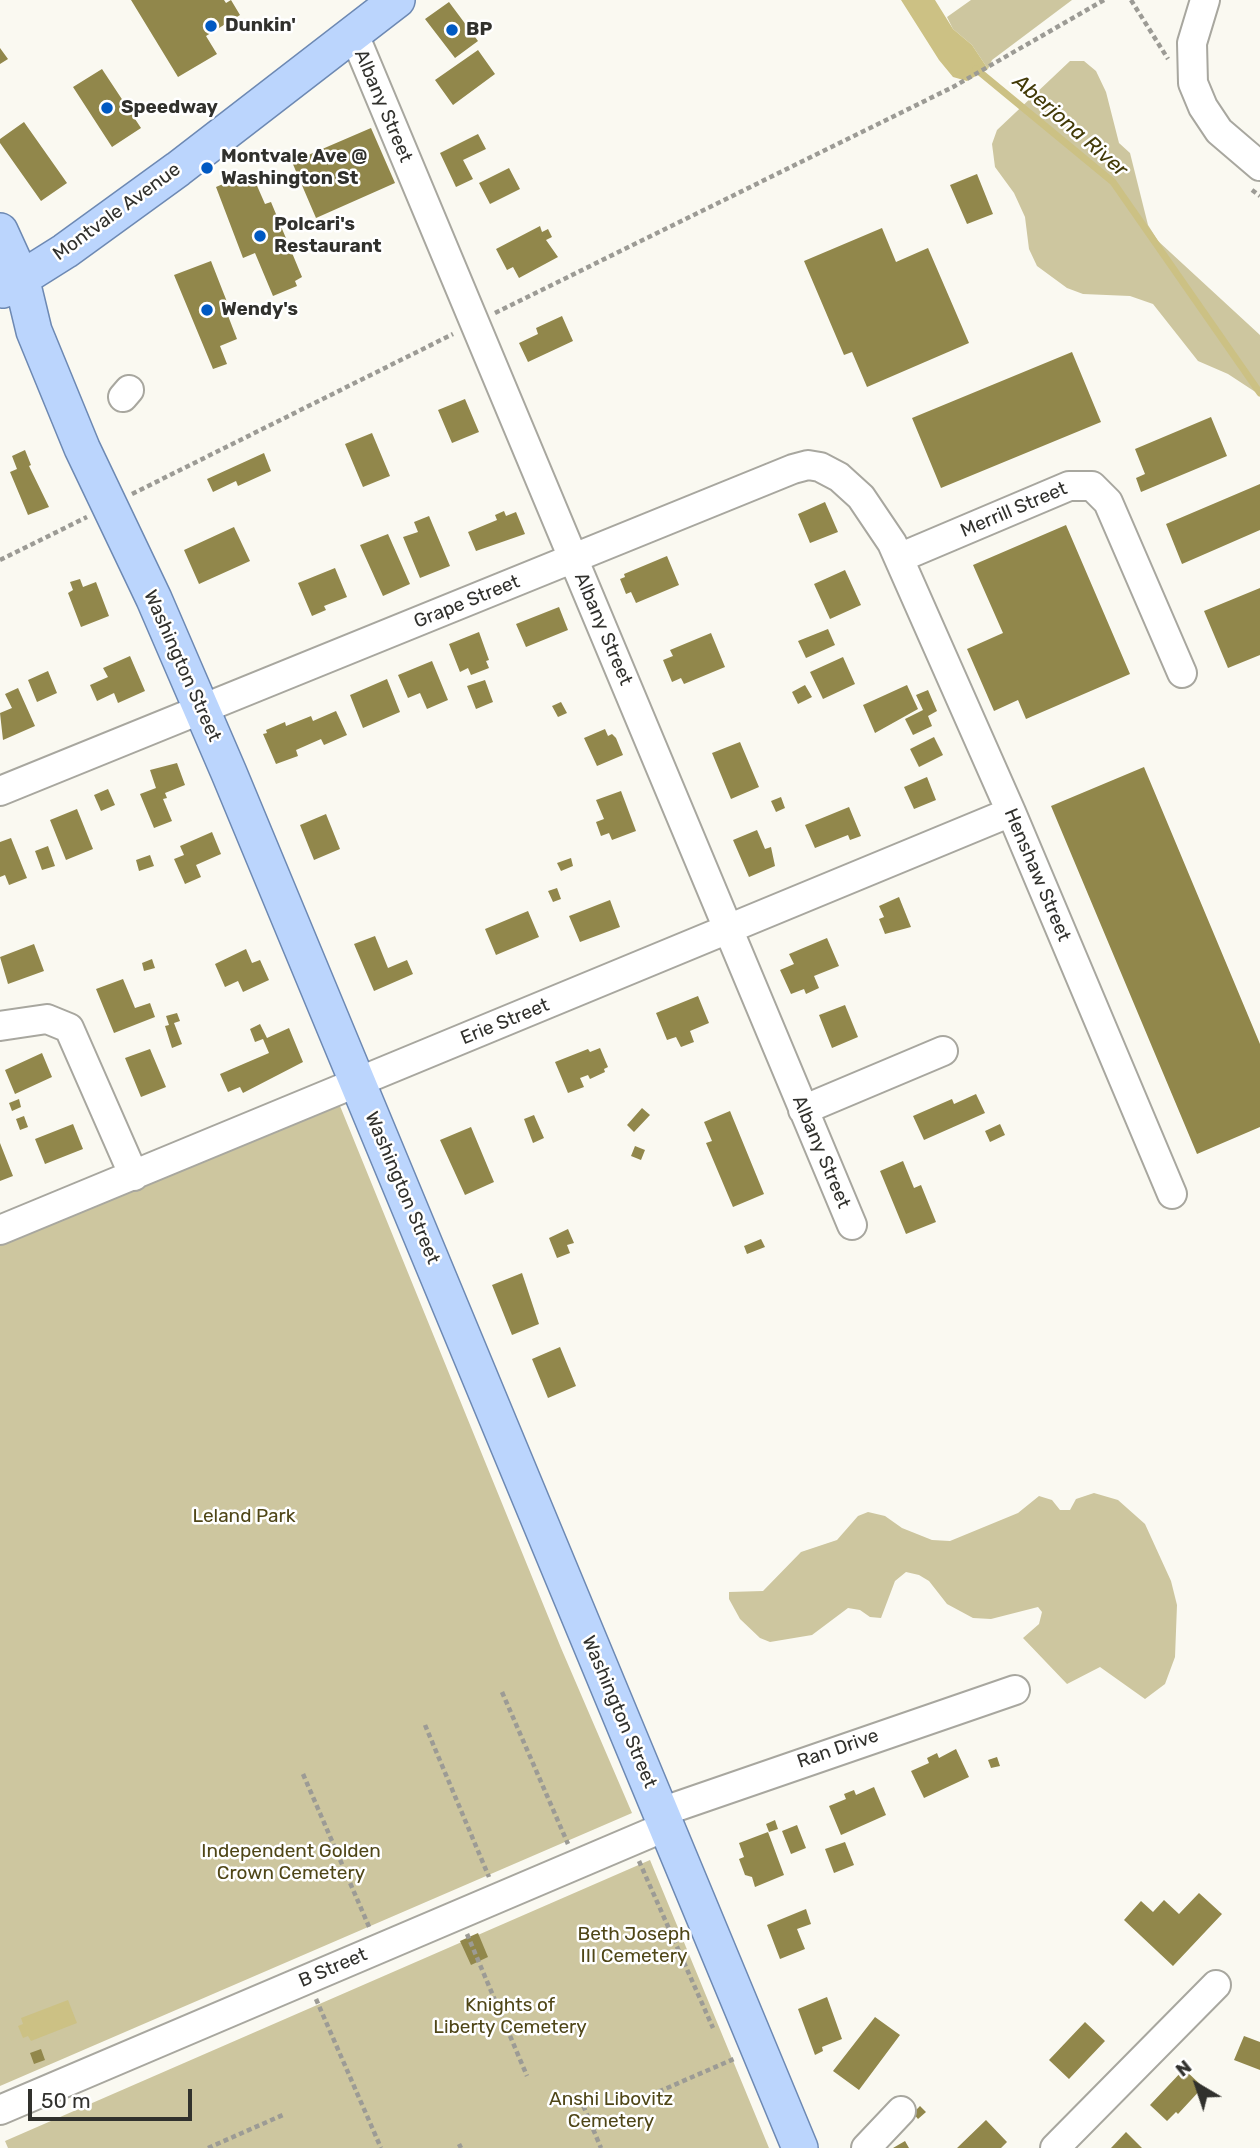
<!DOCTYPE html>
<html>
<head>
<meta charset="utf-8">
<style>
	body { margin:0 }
	#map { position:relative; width:1260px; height:2148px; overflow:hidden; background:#faf9f1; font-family:Rubik,sans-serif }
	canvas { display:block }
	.north { position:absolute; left:1162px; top:2050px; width:70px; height:70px; -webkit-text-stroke:5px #fff; paint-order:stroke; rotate:321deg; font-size:19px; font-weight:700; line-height:28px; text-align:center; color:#31312d }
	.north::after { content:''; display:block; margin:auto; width:24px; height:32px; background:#31312d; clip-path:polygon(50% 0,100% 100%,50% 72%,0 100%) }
	.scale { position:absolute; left:28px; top:2089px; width:164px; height:32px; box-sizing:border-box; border:4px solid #31312d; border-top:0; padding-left:9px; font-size:21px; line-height:24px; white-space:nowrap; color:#31312d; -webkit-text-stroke:5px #fff; paint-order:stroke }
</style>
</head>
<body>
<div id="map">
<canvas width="1260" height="2148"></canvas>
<div class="north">N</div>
<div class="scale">50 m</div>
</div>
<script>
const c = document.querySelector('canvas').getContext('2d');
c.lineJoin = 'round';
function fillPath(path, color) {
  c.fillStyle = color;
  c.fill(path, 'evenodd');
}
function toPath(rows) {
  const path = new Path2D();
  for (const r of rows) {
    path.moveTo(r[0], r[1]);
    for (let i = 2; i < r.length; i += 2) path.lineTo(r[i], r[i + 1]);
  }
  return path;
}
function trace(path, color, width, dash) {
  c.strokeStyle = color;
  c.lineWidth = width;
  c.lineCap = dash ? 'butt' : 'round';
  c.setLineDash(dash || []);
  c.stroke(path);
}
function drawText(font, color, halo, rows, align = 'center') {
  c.font = font + ' Rubik,sans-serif';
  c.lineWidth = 5;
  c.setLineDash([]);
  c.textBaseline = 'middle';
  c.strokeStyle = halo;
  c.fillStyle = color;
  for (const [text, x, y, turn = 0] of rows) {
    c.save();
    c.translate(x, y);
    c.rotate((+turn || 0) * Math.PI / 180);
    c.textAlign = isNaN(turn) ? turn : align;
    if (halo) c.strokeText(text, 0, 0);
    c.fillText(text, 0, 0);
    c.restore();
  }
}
fillPath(toPath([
	[971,0,1072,0,992,60,988,69,972,45,953,29,947,17],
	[1070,61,1084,61,1096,71,1106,92,1119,143,1130,153,1148,225,1158,241,1260,335,1260,395,1228,374,1198,361,1153,304,1130,296,1083,294,1067,288,1037,266,1029,249,1025,217,1014,193,995,167,992,144,997,130],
	[340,1106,561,1648,632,1813,0,2086,0,1243,110,1194,185,1170],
	[1094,1493,1118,1500,1145,1524,1171,1581,1177,1605,1175,1657,1165,1684,1145,1699,1100,1667,1067,1684,1023,1638,1039,1624,1042,1612,1038,1607,991,1619,973,1618,947,1604,929,1581,919,1575,906,1572,895,1581,881,1618,870,1617,860,1610,848,1608,812,1635,770,1642,760,1638,740,1619,729,1599,729,1592,763,1591,801,1552,837,1540,858,1516,868,1512,885,1516,902,1528,932,1540,950,1541,1018,1513,1039,1496,1052,1500,1060,1510,1070,1510,1076,1499],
	[650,1860,769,2148,8,2148,5,2141]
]), '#cdc69f');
fillPath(toPath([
	[901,0,935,0,953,29,972,45,988,69,967,81,953,77,939,60],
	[68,2000,77,2023,31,2041,28,2036,23,2038,18,2026,23,2024,21,2018]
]), '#ccc184');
trace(toPath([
	[976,69,1113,182,1260,393]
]), '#ccc184', 7);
fillPath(toPath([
	[131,0,224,0,226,3,231,0,240,15,206,36,217,54,178,77],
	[449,2,478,41,455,58,425,19],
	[0,48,8,59,0,64],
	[478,50,495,74,453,105,435,80],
	[102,69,141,128,112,147,73,87],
	[24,122,67,183,41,201,0,143,0,139],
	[371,128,395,183,316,218,292,162],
	[478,134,486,149,463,160,473,179,456,187,440,153],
	[509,168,520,189,490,204,479,183],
	[251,172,265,204,271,202,302,277,295,281,297,286,273,296,255,253,243,258,216,187],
	[977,174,993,214,967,224,950,185],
	[540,226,542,232,548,229,552,237,546,240,558,257,519,278,513,267,507,270,496,249],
	[882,228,896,262,928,248,969,343,867,387,852,352,844,355,804,261],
	[211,261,229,307,225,308,237,339,220,346,227,364,213,369,174,275],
	[562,316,573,341,528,362,519,343,538,334,536,328],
	[1072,352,1101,422,941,488,912,418],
	[465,399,479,432,452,443,438,410],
	[1211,417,1227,456,1141,492,1136,478,1145,474,1135,449],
	[372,433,390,476,363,487,345,444],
	[25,450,31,465,29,466,49,507,28,515,10,472,17,469,12,456],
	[264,453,271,471,238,486,236,481,213,492,207,479],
	[1260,484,1260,530,1182,564,1166,524],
	[825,502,838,532,810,543,798,514],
	[504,511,506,516,516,512,525,534,476,551,468,532,497,520,495,515],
	[429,516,450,566,420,578,403,537,418,532,414,522],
	[1066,525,1130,674,1026,719,1018,700,994,711,967,649,1003,633,973,565],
	[234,527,250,561,199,584,184,550],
	[388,534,410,584,383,596,360,545],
	[667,556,679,585,636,603,631,592,626,594,620,579,625,577,624,574],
	[335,568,347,597,324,606,326,610,312,616,298,583],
	[845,570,861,605,830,619,814,584],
	[80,579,83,587,96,582,109,616,81,627,68,593,73,590,70,582],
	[1260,588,1260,655,1228,668,1204,611],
	[559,607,568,630,526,647,516,624],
	[828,629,835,645,806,658,798,641],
	[479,632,489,660,486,661,489,668,471,675,468,668,460,672,449,644],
	[711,633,725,667,684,684,681,678,672,682,663,660,673,656,670,650],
	[130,656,145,691,118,703,114,693,97,701,90,685,108,677,103,668],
	[843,657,855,684,823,699,810,672],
	[432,661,448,700,427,709,420,693,408,698,398,675],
	[48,671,57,693,37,702,28,680],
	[387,679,400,712,363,728,350,695],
	[485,680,493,702,476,709,467,686],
	[805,685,812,697,798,704,792,692],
	[907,685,918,709,875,733,863,705],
	[18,688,35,726,3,740,0,713,12,708,5,694],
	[928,690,937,711,928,716,932,726,913,735,905,719,923,710,916,695],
	[561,702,567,713,558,717,552,706],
	[336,711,347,735,324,745,321,739,296,750,298,756,276,764,263,734,267,733,266,730,285,722,286,726,311,716,313,721],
	[605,729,608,736,612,734,616,738,623,755,597,766,584,738],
	[934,737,943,755,919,767,910,749],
	[740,742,759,787,731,799,712,753],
	[177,763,185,785,165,793,167,798,163,799,172,821,154,828,140,794,156,788,150,770],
	[1144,767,1260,1044,1260,1127,1197,1154,1051,806],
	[927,777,936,800,914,809,904,787],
	[108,789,115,805,101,811,94,795],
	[621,791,636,831,612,840,609,833,601,836,596,822,604,819,596,800],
	[781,797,785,808,776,812,771,801],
	[849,807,861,836,850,840,848,835,815,848,805,825],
	[77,809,93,849,66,860,50,820],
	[326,814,340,849,314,860,300,825],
	[757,830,765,849,771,847,775,866,749,877,733,840],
	[212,832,221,854,196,865,201,877,185,884,174,859,184,855,180,846],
	[11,838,27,878,9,885,5,875,0,877,0,842],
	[48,846,55,866,42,870,35,851],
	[150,855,154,866,139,871,136,860],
	[571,858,573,866,561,871,557,863],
	[557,888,561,899,553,902,548,891],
	[899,897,911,927,885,934,879,919,884,917,879,906],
	[610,900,620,927,580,942,569,916],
	[528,911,539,937,496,955,485,929],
	[375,936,388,968,407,960,413,974,374,991,354,944],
	[827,938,839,966,814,976,819,988,806,994,804,989,791,994,780,970,794,964,789,954],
	[34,944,44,971,8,984,0,957],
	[246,949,252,963,260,960,269,980,243,992,238,981,225,987,215,964],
	[152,959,155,968,144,971,142,963],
	[123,979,135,1008,150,1003,155,1017,114,1033,96,989],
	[698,996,709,1023,690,1031,694,1042,681,1047,676,1037,667,1040,656,1013],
	[845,1005,858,1037,832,1048,819,1015],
	[177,1013,180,1021,174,1023,182,1044,172,1048,165,1026,169,1025,166,1016],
	[260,1024,267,1038,289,1028,303,1062,243,1093,240,1087,228,1092,220,1074,269,1053,263,1039,255,1042,250,1029],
	[600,1048,608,1067,604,1069,605,1072,590,1079,588,1075,580,1078,584,1087,568,1093,555,1062,588,1049,590,1052],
	[150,1049,166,1087,141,1097,125,1058],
	[42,1053,52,1077,15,1094,5,1070],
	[976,1094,985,1113,924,1140,913,1116,952,1099,954,1104],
	[19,1099,21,1107,12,1111,9,1103],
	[642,1108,650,1115,634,1132,627,1125],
	[730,1111,764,1194,733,1207,706,1143,712,1141,704,1122],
	[534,1115,544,1138,533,1143,524,1119],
	[24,1116,28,1127,20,1130,16,1119],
	[73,1124,83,1149,45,1164,35,1139],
	[1000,1124,1005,1135,990,1142,985,1131],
	[471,1127,494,1182,465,1195,440,1140],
	[0,1143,13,1176,0,1181],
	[635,1146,645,1150,641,1160,631,1156],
	[903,1161,914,1188,921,1185,936,1222,906,1234,880,1171],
	[568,1229,574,1243,567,1245,570,1253,557,1258,549,1238],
	[761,1239,765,1247,747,1254,744,1246],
	[522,1273,539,1324,512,1335,492,1285],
	[560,1347,576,1386,548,1398,532,1359],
	[956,1749,969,1777,924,1798,911,1771,929,1763,927,1758,937,1753,939,1758],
	[997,1757,1000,1766,991,1768,988,1760],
	[874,1787,886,1815,841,1835,829,1806,846,1799,844,1794,854,1790,856,1795],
	[775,1820,778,1829,769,1832,766,1824],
	[797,1825,806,1848,791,1854,782,1831],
	[768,1832,784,1875,755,1887,752,1877,745,1875,739,1859,744,1857,739,1843],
	[845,1842,854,1865,834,1873,825,1849],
	[1199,1893,1222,1914,1173,1966,1124,1920,1141,1901,1153,1912,1164,1900,1179,1914],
	[806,1909,811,1924,797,1929,805,1949,780,1959,767,1925],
	[478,1933,488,1957,471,1965,460,1941],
	[827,1997,842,2039,822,2047,823,2051,815,2055,798,2009],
	[875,2017,900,2035,859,2090,833,2071],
	[1085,2022,1105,2041,1069,2079,1049,2060],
	[1244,2036,1260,2042,1260,2070,1234,2060],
	[41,2049,45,2060,34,2064,30,2053],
	[1184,2069,1203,2087,1178,2114,1176,2112,1167,2121,1150,2105],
	[920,2106,926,2112,918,2119,913,2113],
	[986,2120,1007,2142,1001,2148,957,2148],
	[1126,2132,1142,2148,1111,2148],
	[905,2141,909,2148,893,2148]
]), '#91874b');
const minor = toPath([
	[1205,0,1192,43,1193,83,1203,107,1219,131,1260,166],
	[353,32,852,1225],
	[123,397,129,390],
	[899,558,1069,486,1092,486,1108,502,1182,673],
	[0,791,793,469,808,465,820,467,839,477,861,497,892,543,1011,812,1172,1194],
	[0,1026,47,1019,69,1028,134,1176],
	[803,1110,943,1051],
	[0,1230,1011,812],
	[661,1812,1015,1690],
	[0,2110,667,1826],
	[866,2148,901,2111],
	[1055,2148,1216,1985]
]);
const major = toPath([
	[0,231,21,277,34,331,82,448,154,599,229,773,800,2148],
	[3,290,65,251,178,169,397,0]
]);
trace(minor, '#a8a79f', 32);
trace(major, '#6d89b3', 38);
trace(toPath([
	[1131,0,1168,59],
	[1252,190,1260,196],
	[495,313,953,87,1104,0],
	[132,494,453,334],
	[0,560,87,517],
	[502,1692,568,1844],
	[425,1725,489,1877],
	[303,1774,370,1929],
	[639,1861,713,2028],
	[467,1934,527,2076],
	[316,1999,381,2148],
	[651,2095,736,2058],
	[580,2098,601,2148],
	[459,2144,461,2148],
	[208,2148,285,2114]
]), '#9c9b95', 4.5, [5, 3.5]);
trace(minor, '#fff', 28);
trace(major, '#bbd5fd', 35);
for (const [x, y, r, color] of [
	[211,26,7,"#0059c2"],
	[452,30,7,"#0059c2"],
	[107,108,7,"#0059c2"],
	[207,168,7,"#0059c2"],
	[260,236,7,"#0059c2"],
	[207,310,7,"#0059c2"]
]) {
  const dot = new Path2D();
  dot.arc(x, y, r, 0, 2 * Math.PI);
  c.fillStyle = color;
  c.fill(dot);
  trace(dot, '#fff', 2.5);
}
drawText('bold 19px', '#31312d', '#fff', [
	["Dunkin'",225,26],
	["BP",466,30],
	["Speedway",121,108],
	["Montvale Ave @",221,157],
	["Washington St",221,179],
	["Polcari's",274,225],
	["Restaurant",274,247],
	["Wendy's",221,310]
], 'left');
drawText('19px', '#31312d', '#fff', [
	["Albany Street",383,106,67],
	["Montvale Avenue",117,212,-36],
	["Merrill Street",1014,510,-23],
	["Grape Street",467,602,-22],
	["Albany Street",603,629,67],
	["Washington Street",182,666,66],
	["Henshaw Street",1037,875,67],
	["Erie Street",505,1022,-22],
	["Albany Street",821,1152,67],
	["Washington Street",402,1188,67],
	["Washington Street",619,1712,67],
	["Ran Drive",838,1749,-19],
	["B Street",333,1968,-23]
]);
drawText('19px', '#4f4617', '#fff', [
	["Leland Park",244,1517],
	["Independent Golden",291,1852],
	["Crown Cemetery",291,1874],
	["Beth Joseph",634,1935],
	["III Cemetery",634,1957],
	["Knights of",510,2006],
	["Liberty Cemetery",510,2028],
	["Anshi Libovitz",611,2100],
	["Cemetery",611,2122]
]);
drawText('italic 21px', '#423a07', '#fff', [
	["Aberjona River",1070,126,41]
]);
</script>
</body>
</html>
